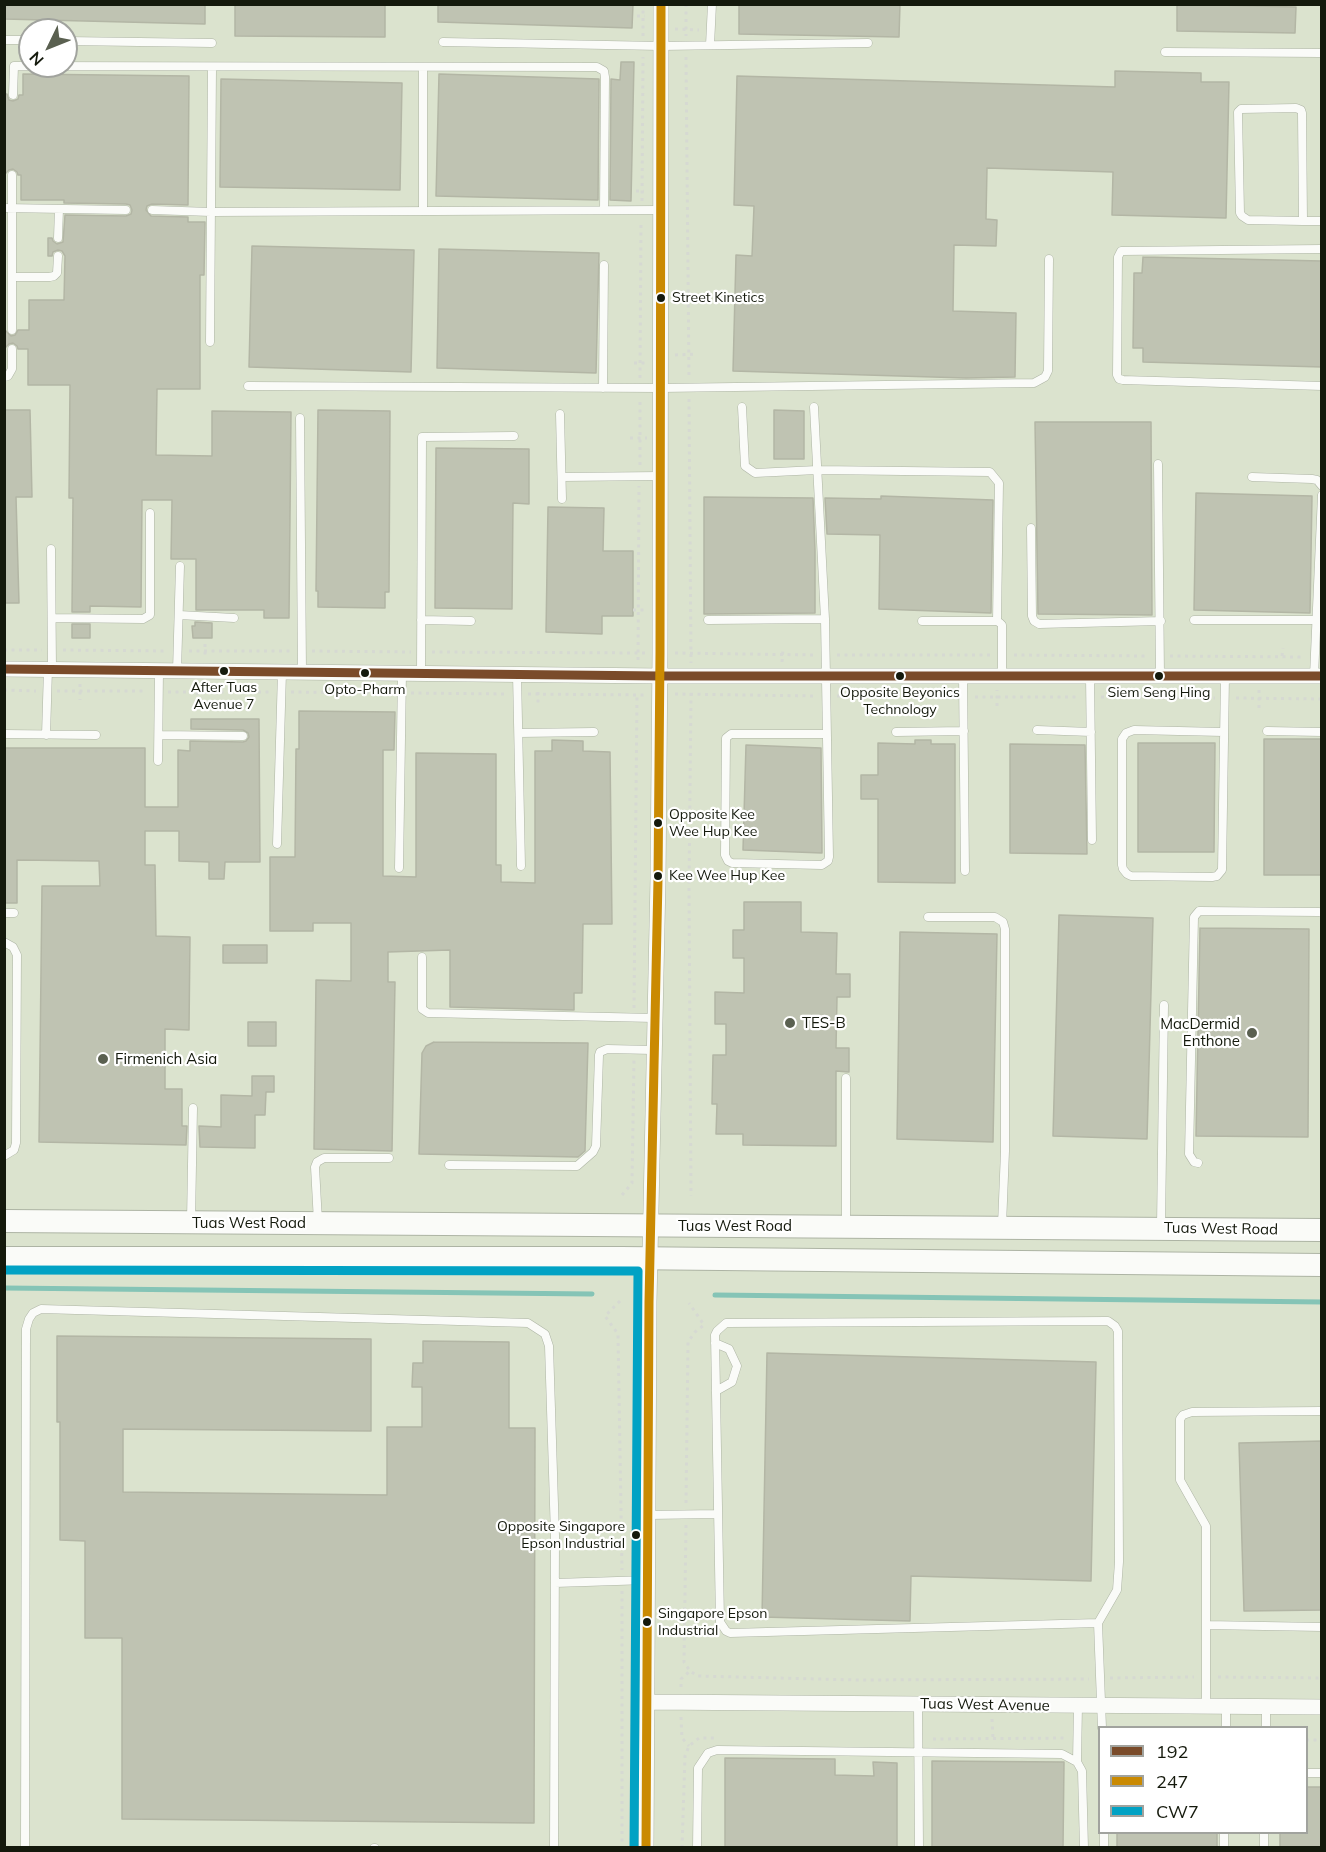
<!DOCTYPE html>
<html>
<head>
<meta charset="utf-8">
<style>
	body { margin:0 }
	#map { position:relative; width:1326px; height:1852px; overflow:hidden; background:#dbe3ce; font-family:Mulish,sans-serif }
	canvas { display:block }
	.frame { position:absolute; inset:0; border:6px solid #14190c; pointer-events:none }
	.legend { position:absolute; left:1098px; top:1726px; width:210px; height:108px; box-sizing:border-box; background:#fff; border:2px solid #a1a39e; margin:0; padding:8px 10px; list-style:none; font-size:18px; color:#14190c }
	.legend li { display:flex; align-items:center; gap:12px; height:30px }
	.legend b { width:30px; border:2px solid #a1a39e }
	.north { position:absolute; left:18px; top:18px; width:60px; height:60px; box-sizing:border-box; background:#fff; border:2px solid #a1a39e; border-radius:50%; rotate:227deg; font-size:16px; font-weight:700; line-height:24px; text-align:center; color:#14190c }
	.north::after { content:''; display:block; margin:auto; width:21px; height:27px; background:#5a6050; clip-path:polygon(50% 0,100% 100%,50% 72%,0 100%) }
</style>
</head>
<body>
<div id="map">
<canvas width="1326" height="1852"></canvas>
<div class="frame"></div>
<ul class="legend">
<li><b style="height:8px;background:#7a4b2a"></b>192</li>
<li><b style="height:8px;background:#ca8a02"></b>247</li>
<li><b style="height:8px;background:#01a2c4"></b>CW7</li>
</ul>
<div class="north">N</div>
</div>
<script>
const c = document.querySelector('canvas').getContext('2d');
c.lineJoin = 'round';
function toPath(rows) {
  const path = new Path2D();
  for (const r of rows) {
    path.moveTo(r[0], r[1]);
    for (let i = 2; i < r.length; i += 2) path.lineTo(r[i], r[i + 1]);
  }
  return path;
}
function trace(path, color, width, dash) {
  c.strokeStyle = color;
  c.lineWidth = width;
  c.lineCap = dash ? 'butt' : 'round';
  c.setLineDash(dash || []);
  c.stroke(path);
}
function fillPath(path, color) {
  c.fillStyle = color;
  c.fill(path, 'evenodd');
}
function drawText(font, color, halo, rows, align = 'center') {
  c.font = font + ' Mulish,sans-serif';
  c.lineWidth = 4.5;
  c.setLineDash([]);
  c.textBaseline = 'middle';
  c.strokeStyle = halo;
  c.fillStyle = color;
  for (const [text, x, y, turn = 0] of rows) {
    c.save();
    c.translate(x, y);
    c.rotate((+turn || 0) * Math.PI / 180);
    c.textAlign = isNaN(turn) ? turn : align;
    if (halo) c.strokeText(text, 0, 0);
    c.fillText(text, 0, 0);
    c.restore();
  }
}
trace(toPath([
	[4,1288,592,1294],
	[715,1295,1322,1302]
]), '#85c4b6', 5);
const building = toPath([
	[4,4,205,4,205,24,4,19,4,4],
	[235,4,385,4,385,37,235,36,235,4],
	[438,4,633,4,632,28,438,22,438,4],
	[739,4,900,4,899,37,739,34,739,4],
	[1177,4,1296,7,1295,33,1177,31,1177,4],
	[621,62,634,62,631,201,610,200,611,79,620,80,621,62],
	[1115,71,1201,73,1201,82,1229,82,1226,218,1112,215,1113,172,987,168,986,219,997,220,996,246,954,245,953,311,1016,313,1015,377,966,378,733,371,736,255,752,256,754,206,734,205,737,76,1115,87,1115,71],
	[23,74,189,76,188,205,152,204,147,206,146,210,151,216,188,217,188,222,205,222,204,275,200,275,200,389,157,389,156,455,212,456,212,411,291,412,289,618,264,618,264,610,196,610,196,559,171,559,172,500,142,500,141,607,90,606,90,612,72,612,73,498,69,498,70,385,28,385,28,349,18,349,17,346,13,343,9,344,4,349,4,329,11,336,15,335,18,330,29,330,29,300,64,300,65,256,62,251,58,250,53,252,52,256,48,256,48,238,52,238,53,241,57,244,63,242,65,215,126,216,131,214,132,210,130,205,126,204,64,203,64,200,21,200,21,175,18,175,17,172,13,169,9,170,4,175,4,94,7,94,9,100,13,101,18,99,19,95,23,95,23,74],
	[439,74,599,79,598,200,436,196,439,74],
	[221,79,402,83,400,190,220,187,221,79],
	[252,246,414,250,411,372,249,367,252,246],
	[439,249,599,253,596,373,437,368,439,249],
	[1143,257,1322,261,1322,367,1143,362,1143,348,1133,348,1134,273,1142,273,1143,257],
	[4,410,30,410,32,497,16,497,19,603,4,603,4,410],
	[318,410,390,411,389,592,385,592,385,608,318,607,318,591,316,591,318,410],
	[774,410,804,411,804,459,774,459,774,410],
	[1035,422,1151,422,1152,615,1038,614,1035,422],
	[436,448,529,449,529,504,513,503,512,609,435,608,436,448],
	[1196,493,1312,496,1310,613,1194,610,1196,493],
	[881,496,993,500,991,613,879,609,880,535,827,534,825,498,881,499,881,496],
	[704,497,813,498,815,551,815,613,704,614,704,497],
	[548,507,604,508,603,551,633,551,633,616,602,616,602,634,546,632,548,507],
	[195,622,212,623,212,638,193,638,192,626,195,626,195,622],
	[72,624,90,624,90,638,72,638,72,624],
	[299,711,395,712,394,750,383,750,383,876,416,877,416,753,496,754,496,865,501,865,501,882,535,883,535,751,552,751,552,740,583,741,583,751,610,752,612,924,583,924,582,993,574,993,574,1010,450,1007,450,950,388,952,388,982,395,982,392,1151,314,1149,316,980,351,981,351,923,313,923,313,931,270,931,270,857,295,857,296,749,299,749,299,711],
	[191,719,259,719,260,862,225,862,224,879,209,879,209,862,179,861,179,831,145,831,145,865,155,865,156,936,190,937,189,1030,165,1029,165,1089,182,1089,182,1126,187,1126,186,1145,39,1142,42,886,100,886,99,861,17,860,17,903,4,903,4,748,145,748,145,807,178,807,178,750,190,751,190,741,243,742,246,741,249,737,248,733,243,730,191,729,191,719],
	[1264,739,1322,739,1322,875,1264,875,1264,739],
	[915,740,931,740,931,744,955,744,955,883,878,882,878,799,861,799,861,775,878,775,878,743,915,744,915,740],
	[1138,743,1215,743,1214,852,1138,852,1138,743],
	[1010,744,1085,745,1087,854,1010,853,1010,744],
	[746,745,821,748,822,853,743,850,746,745],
	[744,902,801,902,801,932,837,933,836,974,850,974,850,997,837,997,836,1048,849,1048,849,1072,836,1071,836,1146,743,1145,743,1134,716,1134,717,1104,712,1104,713,1055,726,1055,726,1024,715,1024,715,992,744,993,744,958,733,958,733,930,744,930,744,902],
	[1059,915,1153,918,1147,1139,1053,1136,1059,915],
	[1200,928,1309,929,1308,1137,1196,1136,1200,928],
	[900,932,997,934,993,1142,897,1139,900,932],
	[223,945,267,945,267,963,223,963,223,945],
	[248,1022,276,1022,276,1046,248,1046,248,1022],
	[434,1042,588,1043,585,1151,578,1157,419,1154,422,1053,426,1046,434,1042],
	[252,1076,274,1076,274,1092,266,1092,265,1115,255,1115,255,1148,200,1147,199,1126,221,1127,221,1095,252,1096,252,1076],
	[57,1336,371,1339,371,1431,123,1429,123,1492,387,1495,387,1427,422,1427,422,1387,412,1387,413,1363,423,1363,423,1341,509,1342,509,1428,535,1428,534,1823,122,1819,122,1638,85,1638,85,1541,60,1540,60,1422,57,1422,57,1336],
	[767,1353,1096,1362,1091,1581,911,1576,910,1621,762,1617,767,1353],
	[1322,1441,1322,1610,1244,1611,1239,1443,1322,1441],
	[725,1758,835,1759,835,1775,874,1776,873,1762,897,1763,897,1848,725,1848,725,1758],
	[932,1761,1064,1762,1063,1848,932,1848,932,1761],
	[1306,1787,1322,1787,1322,1848,1280,1848,1280,1833,1306,1833,1306,1787],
	[1117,1833,1217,1833,1217,1848,1117,1848,1117,1833]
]);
fillPath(building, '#bfc3b2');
trace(building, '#b3b6a5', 1.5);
const service = toPath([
	[4,40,30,40],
	[66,41,212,43],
	[443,42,661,46,868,43],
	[710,45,712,4],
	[1165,52,1322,53],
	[423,67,423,210],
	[13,95,14,66,597,67,604,71,605,77,604,210],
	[4,208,126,210],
	[152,210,211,212,661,210],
	[1303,221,1302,113,1301,110,1296,108,1241,109,1238,112,1240,213,1242,216,1248,220,1303,221,1322,221],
	[58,238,59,209],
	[1322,249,1121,251,1118,257,1117,375,1119,379,1123,380,1322,386],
	[12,277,50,277,54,276,57,273,58,256],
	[12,330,12,175],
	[210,342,212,68],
	[4,377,8,376,12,369,12,349],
	[248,386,661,388,1034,383,1045,377,1048,371,1049,259],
	[603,388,604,265],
	[742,407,745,466,755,473,817,470,990,472,999,483,997,621],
	[814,407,825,619,829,857,828,861,822,865,732,863,728,861,725,855,726,738,731,734,826,734],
	[560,414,562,499],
	[300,418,302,672],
	[1158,464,1160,676],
	[562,477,660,476],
	[1252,477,1312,479,1317,480,1322,486],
	[1031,528,1032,616,1034,621,1039,624,1161,621],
	[51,549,52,669],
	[179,615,234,618],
	[52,618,143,619,150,615,150,513],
	[421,620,471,621],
	[708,620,825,619],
	[1194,620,1316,620],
	[922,621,997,621,1000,623,1002,625,1002,676],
	[177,671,180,566],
	[421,673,422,437,514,436],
	[517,674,521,866],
	[963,675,965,871],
	[1090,676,1092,840],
	[1314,676,1322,495],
	[1037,730,1091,732],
	[1267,731,1322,732],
	[896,732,964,731],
	[1223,732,1134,730,1126,733,1122,739,1122,865,1123,869,1127,874,1131,876,1212,877,1217,876,1222,870,1225,676],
	[519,733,594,732],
	[4,734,96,735],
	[46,735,48,669],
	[159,735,243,736],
	[158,761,159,671],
	[277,844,282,672],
	[399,868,402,673],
	[4,913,14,913],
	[928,917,995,917,1003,922,1005,929,1005,1151,1002,1225],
	[4,942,13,947,17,955,16,1143,14,1150,4,1156],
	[422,957,422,1009,428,1013,654,1018],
	[1198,1163,1194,1162,1189,1154,1194,917,1199,911,1319,912,1322,913],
	[449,1165,577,1166,593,1152,596,1146,599,1055,600,1052,607,1049,653,1050],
	[191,1221,193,1108],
	[318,1222,315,1167,317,1162,324,1158,389,1158],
	[846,1225,846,1078],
	[1161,1226,1164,1005],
	[715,1343,729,1349,737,1366,732,1382,716,1391],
	[648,1515,718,1514],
	[555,1583,648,1580],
	[1098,1623,730,1633,726,1631,720,1622,715,1335,717,1331,726,1323,1108,1321,1115,1326,1118,1331,1119,1562,1117,1590,1098,1623,1102,1728],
	[1206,1625,1322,1627],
	[918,1704,919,1848],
	[1206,1706,1206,1526,1180,1480,1180,1419,1183,1415,1192,1412,1322,1411],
	[1226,1728,1226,1706],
	[1266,1728,1266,1707],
	[1077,1762,1078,1705],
	[1306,1773,1322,1773],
	[1104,1832,1104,1848],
	[25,1848,26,1329,29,1319,33,1313,41,1309,528,1323,545,1334,549,1346,555,1536,554,1848],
	[374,1848,375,1848],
	[697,1848,698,1768,708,1753,717,1750,1062,1754,1077,1762,1082,1771,1084,1848],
	[1224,1848,1224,1832],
	[1264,1848,1264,1832]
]);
const minor = toPath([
	[4,669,660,676,1322,676],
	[648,1702,1322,1707],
	[646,1848,649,1302,658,879,660,653,661,4]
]);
const primary = toPath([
	[4,1221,1322,1230],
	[4,1258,621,1258,1322,1265]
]);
trace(service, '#adb4a4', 9);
trace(minor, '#adb4a4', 16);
trace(primary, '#adb4a4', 24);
trace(toPath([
	[686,4,686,36],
	[637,16,645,16],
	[675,29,699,30],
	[643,36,643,4],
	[686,57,689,378],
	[636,191,644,191],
	[642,201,643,57],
	[675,355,696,354],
	[634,363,647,363],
	[640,378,641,222],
	[689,399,691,663],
	[630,438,647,438],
	[640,465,640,399],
	[633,610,647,610],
	[205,644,205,657],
	[4,650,42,650],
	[63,650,168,651],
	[189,651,291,651],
	[312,651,411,652],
	[432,652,645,653],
	[675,653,816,655],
	[837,655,990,655],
	[1014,655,1149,656],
	[1170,656,1305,657],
	[1282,656,1283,648],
	[638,660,639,486],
	[782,662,783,648],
	[80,684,80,700],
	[4,690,36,691],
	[1259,690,1259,712],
	[57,691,147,691],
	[168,692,270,692],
	[197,692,197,702],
	[291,692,390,693],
	[538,692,538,705],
	[411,693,507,694],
	[691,693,689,889,691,1196],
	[528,694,645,695],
	[675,694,816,696],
	[871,695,871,706],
	[837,696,954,696],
	[975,697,1080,697],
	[1101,697,1215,698],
	[1236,698,1322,699],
	[997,706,997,690],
	[634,1008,637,693],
	[622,1195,632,1183,634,1059],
	[620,1301,605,1316,618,1334,622,1570],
	[686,1503,688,1342,695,1332,704,1325,689,1303],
	[686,1525,684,1662,690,1671,698,1676,857,1680,1089,1679],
	[622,1591,622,1848],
	[1218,1677,1322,1678],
	[1110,1678,1194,1677],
	[681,1687,681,1679,690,1671],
	[681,1717,682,1738,689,1746],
	[992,1719,993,1739],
	[933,1739,1068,1738],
	[1306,1740,1322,1740],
	[682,1848,685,1756,689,1746,699,1738,714,1738]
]), '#d6d9d2', 3, [3, 4.5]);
trace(service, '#fafbf8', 8);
trace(minor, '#fafbf8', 15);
trace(primary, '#fafbf8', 22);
trace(toPath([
	[4,669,660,676,1322,676]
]), '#7a4b2a', 9);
trace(toPath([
	[646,1848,649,1302,658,879,660,653,661,4]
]), '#ca8a02', 9);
trace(toPath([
	[4,1270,638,1271,634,1848]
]), '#01a2c4', 9);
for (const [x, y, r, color] of [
	[661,298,5,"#14190c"],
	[224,671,5,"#14190c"],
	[365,673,5,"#14190c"],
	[900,676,5,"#14190c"],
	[1159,676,5,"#14190c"],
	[658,823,5,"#14190c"],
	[658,876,5,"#14190c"],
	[790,1023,6,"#5a6050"],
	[1252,1033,6,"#5a6050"],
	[103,1059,6,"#5a6050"],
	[636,1535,5,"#14190c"],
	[647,1622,5,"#14190c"]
]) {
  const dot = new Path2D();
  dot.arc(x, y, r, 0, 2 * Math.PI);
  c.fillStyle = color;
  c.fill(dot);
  trace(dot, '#fff', 2);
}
drawText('14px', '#14190c', '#fff', [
	["Street Kinetics",672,298],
	["After Tuas",224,688,"center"],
	["Avenue 7",224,705,"center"],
	["Opto-Pharm",365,690,"center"],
	["Opposite Beyonics",900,693,"center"],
	["Technology",900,710,"center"],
	["Siem Seng Hing",1159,693,"center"],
	["Opposite Kee",669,815],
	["Wee Hup Kee",669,832],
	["Kee Wee Hup Kee",669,876],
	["Opposite Singapore",625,1527,"right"],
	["Epson Industrial",625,1544,"right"],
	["Singapore Epson",658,1614],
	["Industrial",658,1631]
], 'left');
drawText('15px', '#14190c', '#fff', [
	["TES-B",802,1023],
	["MacDermid",1240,1024,"right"],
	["Enthone",1240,1041,"right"],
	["Firmenich Asia",115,1059]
], 'left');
drawText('15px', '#14190c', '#fff', [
	["Tuas West Road",249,1223],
	["Tuas West Road",735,1226],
	["Tuas West Road",1221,1229,1],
	["Tuas West Avenue",985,1705,1]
]);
</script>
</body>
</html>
